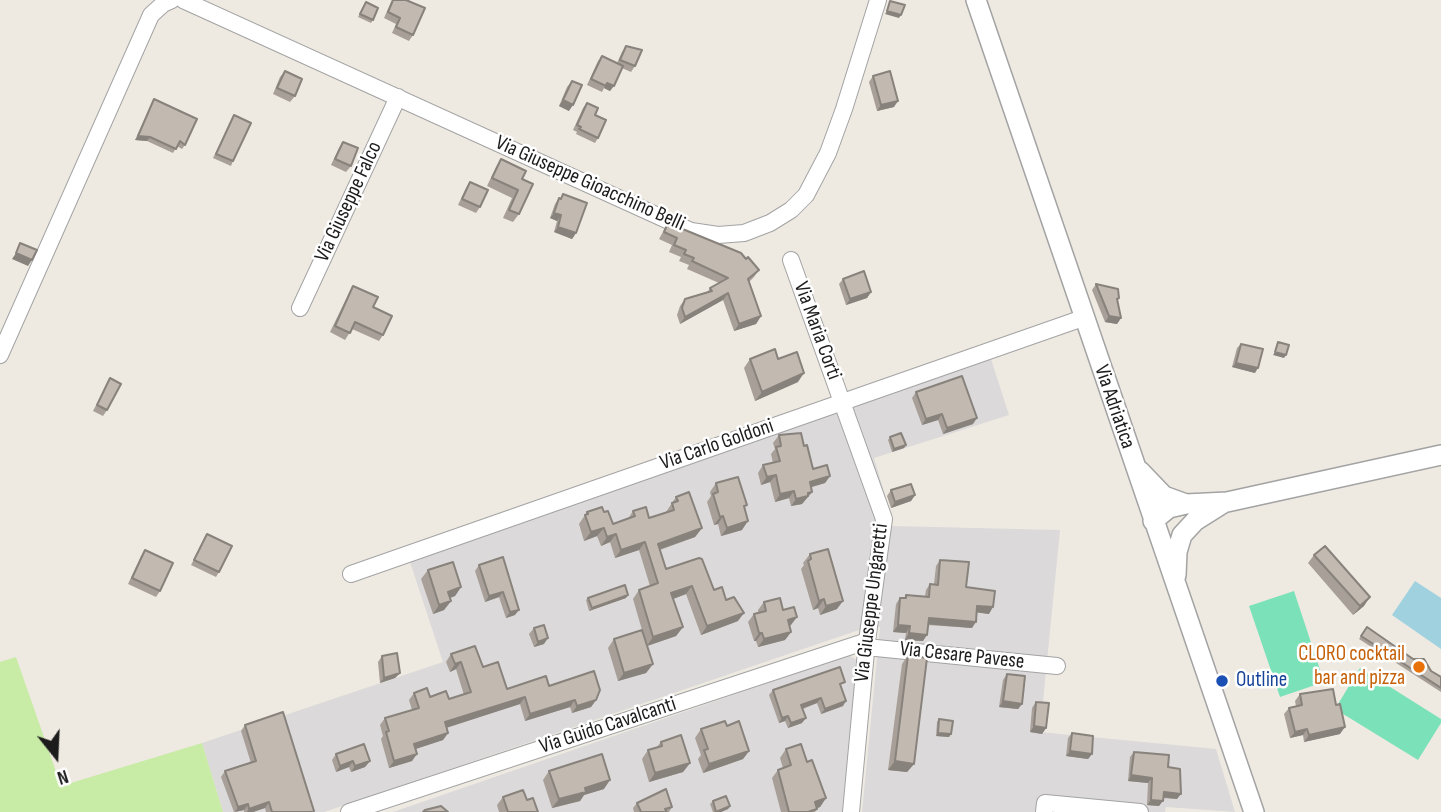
<!DOCTYPE html>
<html>
<head>
<meta charset="utf-8">
<style>
	body { margin:0 }
	#map { position:relative; width:1441px; height:812px; overflow:hidden; background:#eeeae2; font-family:"Sofia Sans Condensed",sans-serif }
	canvas { display:block }
	.north { position:absolute; left:21px; top:721px; width:70px; height:70px; -webkit-text-stroke:5px #fff; paint-order:stroke; rotate:162deg; font-size:19px; font-weight:700; line-height:28px; text-align:center; color:#1c1c1c }
	.north::after { content:''; display:block; margin:auto; width:24px; height:32px; background:#1c1c1c; clip-path:polygon(50% 0,100% 100%,50% 72%,0 100%) }
</style>
</head>
<body>
<div id="map">
<canvas width="1441" height="812"></canvas>
<div class="north">N</div>
</div>
<script>
const c = document.querySelector('canvas').getContext('2d');
c.lineJoin = 'round';
function fillPath(path, color) {
  c.fillStyle = color;
  c.fill(path, 'evenodd');
}
function toPath(rows) {
  const path = new Path2D();
  for (const r of rows) {
    path.moveTo(r[0], r[1]);
    for (let i = 2; i < r.length; i += 2) path.lineTo(r[i], r[i + 1]);
  }
  return path;
}
function trace(path, color, width, dash) {
  c.strokeStyle = color;
  c.lineWidth = width;
  c.lineCap = dash ? 'butt' : 'round';
  c.setLineDash(dash || []);
  c.stroke(path);
}
function drawText(font, color, halo, rows, align = 'center') {
  c.font = font + ' "Sofia Sans Condensed",sans-serif';
  c.lineWidth = 5;
  c.setLineDash([]);
  c.textBaseline = 'middle';
  c.strokeStyle = halo;
  c.fillStyle = color;
  for (const [text, x, y, turn = 0] of rows) {
    c.save();
    c.translate(x, y);
    c.rotate((+turn || 0) * Math.PI / 180);
    c.textAlign = isNaN(turn) ? turn : align;
    if (halo) c.strokeText(text, 0, 0);
    c.fillText(text, 0, 0);
    c.restore();
  }
}
fillPath(toPath([
	[991,359,1009,415,874,458,888,505,891,526,1060,530,1040,732,1216,749,1235,812,1166,807,1165,812,862,812,880,627,859,630,324,812,223,812,202,743,443,662,410,562],
	[849,655,858,661,844,812,393,812]
]), '#dbd9d9');
fillPath(toPath([
	[16,657,61,786,202,743,223,812,0,812,0,662]
]), '#c8eba5');
fillPath(toPath([
	[1294,591,1324,682,1280,697,1249,606],
	[1360,668,1441,719,1441,723,1418,760,1335,709]
]), '#7be1b8');
fillPath(toPath([
	[1415,581,1441,598,1441,649,1392,615]
]), '#a0d1de');
const minor = toPath([
	[183,0,691,231,718,235,744,233,770,223,791,210,806,195,828,153,844,109,878,0],
	[791,260,884,519,867,641,851,812],
	[300,308,398,97],
	[0,355,151,15,163,4,172,0],
	[351,574,1083,318],
	[866,647,1057,666],
	[349,812,867,641],
	[1044,812,1045,803,1140,812]
]);
const tertiary = toPath([
	[976,0,1254,812],
	[1140,471,1164,496,1186,504],
	[1153,521,1169,508,1186,504,1227,502,1441,455],
	[1176,575,1177,552,1182,535,1195,521,1222,504]
]);
trace(minor, '#a3a3a3', 18);
trace(tertiary, '#a3a3a3', 22);
trace(minor, '#fff', 16);
trace(tertiary, '#fff', 19);
fillPath(toPath([
	[392,0,406,0,413,35,409,41,392,33,396,24,384,18],
	[366,2,373,20,371,23,358,17],
	[626,46,635,66,631,72,622,68,610,91,604,88,602,92,587,85,598,61,602,56,617,63,622,52],
	[285,71,295,96,290,102,273,94,280,77],
	[873,76,894,107,877,111,869,82],
	[572,81,569,111,559,106,567,87],
	[154,99,185,145,182,149,177,146,173,153,147,141,135,140],
	[587,103,595,115,598,138,595,143,576,134,577,132,573,130,583,108],
	[234,115,233,161,231,166,213,158],
	[343,142,351,166,346,172,331,165,339,148],
	[501,159,522,179,519,214,513,222,503,218,512,198,487,186,496,167],
	[470,182,480,207,476,213,458,205,466,188],
	[563,194,576,233,572,239,554,232,557,221,550,218,555,204,559,198,560,199],
	[668,223,746,259,759,270,754,277,749,282,761,316,756,324,734,331,723,300,680,324,677,315,680,306,685,299,707,293,710,288,719,283,687,269,689,265,679,261,681,257,669,252,672,245,659,239],
	[843,279,871,292,867,298,846,305,839,284],
	[1096,284,1119,298,1117,301,1121,318,1117,324,1105,322,1092,290],
	[353,286,373,307,383,335,379,341,352,329,345,340,330,332,349,293],
	[1241,344,1255,373,1232,367,1237,348],
	[750,359,778,359,798,382,755,401,744,368],
	[110,378,107,410,103,416,93,411],
	[916,392,973,424,943,434,938,420,922,425,912,398],
	[779,435,804,446,813,469,830,476,825,483,811,487,812,492,802,504,791,506,789,498,775,502,770,482,761,485,758,473,763,465,773,463,771,454,775,449,773,443],
	[890,437,906,445,904,448,892,452,888,440],
	[716,483,747,505,744,508,742,530,721,536,718,524,714,525,707,502,711,496,710,492],
	[891,490,915,495,911,501,891,508,887,496],
	[676,497,702,528,695,537,660,550,666,569,714,590,726,600,738,621,701,635,686,594,673,599,683,627,676,636,647,646,653,664,646,673,618,681,608,648,614,639,642,630,633,599,639,590,650,586,639,550,615,558,610,542,601,546,597,536,584,541,579,524,587,512,604,512,613,524,628,519,633,511,649,518,666,512],
	[207,534,219,572,216,577,191,565],
	[145,550,160,591,156,597,128,584,141,556],
	[810,554,837,609,820,615,818,608,813,610,801,569,804,565,803,563],
	[1314,555,1364,606,1353,615,1308,563],
	[503,557,515,615,506,618,499,597,485,602,475,571,479,565],
	[940,560,966,587,989,614,977,612,972,628,928,625,923,641,905,640,906,633,893,632,896,604,900,598,904,598,906,595,925,596,926,590,930,584,934,584,936,566],
	[428,570,461,587,455,596,450,598,451,601,444,610,433,614,421,579],
	[588,598,626,598,589,611,586,600],
	[764,602,783,610,791,625,789,626,791,632,785,640,758,647,756,641,754,641,748,622,754,614,758,613,758,610],
	[1367,627,1441,677,1441,692,1359,639],
	[534,628,544,644,534,647,529,634],
	[451,654,483,667,507,689,549,686,596,700,591,707,572,713,570,707,525,721,520,704,447,727,448,733,443,740,416,749,412,761,389,768,381,739,383,736,380,725,385,718,412,710,409,700,414,693,430,697,449,699,464,695,456,669,450,672,446,662],
	[908,655,914,764,907,772,888,770,902,664],
	[382,656,400,673,395,678,380,683,378,662],
	[1007,674,1022,704,1018,709,999,707,1003,680],
	[841,687,843,706,821,714,817,703,803,709,802,723,788,728,785,721,779,723,769,695,773,690],
	[1300,694,1336,705,1340,734,1304,742,1303,735,1290,738,1284,714,1289,708,1296,706,1295,701],
	[1036,702,1046,728,1042,734,1030,732,1032,708],
	[939,719,951,734,949,737,936,736,937,722],
	[245,725,314,811,313,812,266,812,265,808,253,812,244,812,244,810,234,812,221,777,225,771,251,763,241,731],
	[727,726,749,751,743,759,703,773,698,759,701,755,695,738,701,729],
	[1072,733,1092,754,1088,759,1066,756,1068,738],
	[661,742,690,763,683,772,649,782,642,759,648,750,656,748],
	[786,749,807,762,826,798,820,807,817,808,815,812,781,812,772,778,778,770,783,768,780,758],
	[1134,752,1168,767,1177,799,1163,798,1159,806,1147,805,1148,783,1128,781,1130,757],
	[336,754,370,761,365,767,351,772,349,767,336,772,332,760],
	[549,771,604,789,584,795,580,801,552,808,543,780],
	[503,797,527,800,538,812,499,812,497,805],
	[713,801,730,806,728,809,721,812,713,812,710,804],
	[637,803,672,807,669,812,634,812,633,808]
]), '#a79f98');
fillPath(toPath([
	[887,11,901,15,899,18,885,14],
	[607,83,614,86,610,91,604,88],
	[563,100,573,105,569,111,559,106],
	[898,101,894,107,877,111,881,105],
	[138,136,150,137,147,141,135,140],
	[554,213,561,215,557,221,550,218],
	[558,227,576,233,572,239,554,232],
	[16,253,32,260,28,266,12,259],
	[871,292,867,298,846,305,850,299],
	[728,293,723,300,680,324,685,317],
	[761,316,756,324,734,331,739,324],
	[1109,316,1121,318,1117,324,1105,322],
	[1275,352,1286,355,1284,358,1273,355],
	[1236,363,1258,368,1255,373,1232,367],
	[804,373,798,382,755,401,762,392],
	[942,414,938,420,922,425,926,419],
	[977,418,973,424,943,434,947,428],
	[906,445,904,448,892,452,894,449],
	[776,475,770,482,761,485,767,477],
	[830,476,825,483,805,489,810,482],
	[794,491,789,498,775,502,780,494],
	[812,492,802,504,791,506,796,499],
	[915,495,911,501,891,508,895,502],
	[723,516,718,524,714,525,720,517],
	[748,521,742,530,721,536,727,528],
	[604,528,597,536,584,541,591,532],
	[702,528,695,537,652,552,658,544],
	[616,534,610,542,601,546,607,537],
	[645,542,639,550,615,558,621,550],
	[692,586,686,594,665,602,671,593],
	[461,587,455,596,441,601,448,592],
	[503,592,499,597,485,602,489,596],
	[628,595,626,598,589,611,592,608],
	[1370,597,1364,606,1353,615,1360,606],
	[824,599,818,608,813,610,819,601],
	[451,601,444,610,433,614,439,605],
	[843,601,837,609,820,615,826,606],
	[977,606,993,607,989,614,973,612],
	[519,610,515,615,506,618,510,612],
	[744,613,738,621,701,635,707,626],
	[797,617,791,625,782,628,788,620],
	[929,618,976,622,972,628,924,624],
	[898,625,910,626,906,633,893,632],
	[683,627,676,636,647,646,653,637],
	[791,632,785,640,758,647,764,639],
	[759,633,762,633,756,641,754,641],
	[909,633,927,635,923,641,905,640],
	[548,638,544,644,534,647,538,642],
	[461,662,456,669,450,672,455,664],
	[653,664,646,673,618,681,624,673],
	[400,673,395,678,380,683,384,678],
	[525,697,520,704,440,730,445,722],
	[821,698,817,703,798,710,801,705],
	[575,700,570,707,525,721,530,714],
	[596,700,591,707,572,713,577,706],
	[846,701,843,706,821,714,825,709],
	[1003,701,1022,704,1018,709,999,707],
	[788,716,785,721,779,723,782,718],
	[806,718,802,723,788,728,791,723],
	[1034,726,1046,728,1042,734,1030,732],
	[1345,727,1340,734,1304,742,1309,735],
	[1307,729,1303,735,1290,738,1295,732],
	[448,733,443,740,409,751,414,744],
	[938,733,951,734,949,737,936,736],
	[749,751,743,759,703,773,709,764],
	[1070,751,1092,754,1088,759,1066,756],
	[417,754,412,761,389,768,394,761],
	[353,761,349,767,336,772,340,766],
	[370,761,365,767,351,772,355,766],
	[895,761,914,764,907,772,888,770],
	[690,763,683,772,649,782,655,773],
	[1131,775,1152,778,1148,783,1128,781],
	[610,780,604,789,584,795,580,801,552,808,559,799,585,788],
	[1164,792,1181,794,1177,799,1160,797],
	[826,798,820,807,809,811,815,802],
	[1151,800,1163,801,1159,806,1147,805],
	[269,802,265,808,253,812,247,812,249,809],
	[248,804,244,810,235,812,238,807],
	[730,806,728,809,721,812,716,812]
]), '#88827c');
const building = toPath([
	[393,0,406,0,425,8,413,35,396,27,400,18,388,12,393,0],
	[890,1,905,5,901,15,887,11,890,1],
	[366,2,378,8,373,20,360,14,366,2],
	[626,46,642,50,635,66,620,60,626,46],
	[602,56,623,66,614,86,607,83,606,86,591,79,602,56],
	[285,71,302,79,295,96,277,88,285,71],
	[890,71,898,101,881,105,873,76,890,71],
	[572,81,582,85,573,105,563,100,572,81],
	[154,99,197,119,185,145,180,141,176,149,150,137,138,136,154,99],
	[587,103,598,108,595,115,606,120,598,138,579,129,581,127,577,125,587,103],
	[234,115,251,123,233,161,216,154,234,115],
	[343,142,358,148,351,166,335,159,343,142],
	[501,159,526,171,522,179,533,184,519,214,509,210,518,190,492,178,501,159],
	[470,182,488,190,480,207,462,199,470,182],
	[563,194,587,203,576,233,558,227,561,215,554,213,559,198,561,199,563,194],
	[668,223,741,253,746,259,748,257,759,270,748,279,761,316,739,324,728,293,685,317,682,308,685,299,712,291,710,288,728,278,692,261,694,258,684,254,686,250,674,245,677,238,664,232,668,223],
	[20,243,37,250,32,260,16,253,20,243],
	[864,271,871,292,850,299,843,279,864,271],
	[1096,284,1118,289,1119,298,1117,299,1121,318,1109,316,1096,284],
	[353,286,378,297,373,307,392,316,383,335,355,322,350,333,335,326,353,286],
	[1278,342,1289,345,1286,355,1275,352,1278,342],
	[1241,344,1263,349,1258,368,1236,363,1241,344],
	[775,349,778,359,797,352,804,373,762,392,750,359,775,349],
	[962,376,977,418,947,428,942,414,926,419,916,392,962,376],
	[110,378,121,384,107,410,97,405,110,378],
	[801,433,804,446,807,445,813,469,827,465,830,476,810,482,812,492,808,493,808,496,796,499,794,491,780,494,776,475,767,477,763,465,780,461,776,447,781,446,779,435,801,433],
	[901,433,906,445,894,449,890,437,901,433],
	[738,477,747,505,744,506,748,521,727,528,723,516,720,517,713,494,718,492,716,483,738,477],
	[911,484,915,495,895,502,891,490,911,484],
	[689,492,702,528,658,544,666,569,699,558,702,559,714,590,722,587,726,600,734,597,744,613,707,626,692,586,671,593,683,627,653,637,639,590,658,583,645,542,621,550,616,534,607,537,604,528,591,532,585,515,588,514,587,512,602,507,604,512,608,511,613,524,635,516,633,511,646,507,649,518,674,510,672,503,678,501,676,497,689,492],
	[207,534,232,546,219,572,194,560,207,534],
	[1325,546,1370,597,1360,606,1314,555,1325,546],
	[828,549,843,601,826,606,824,599,819,601,808,561,811,559,810,554,828,549],
	[145,550,173,563,160,591,132,578,145,550],
	[503,557,519,610,510,612,503,592,489,596,479,565,503,557],
	[940,560,969,562,966,587,995,591,993,607,977,606,976,622,929,618,927,635,909,633,910,626,898,625,900,598,906,598,906,595,929,597,930,584,938,585,940,560],
	[453,562,461,587,448,592,451,601,439,605,428,570,453,562],
	[625,585,628,595,592,608,588,598,625,585],
	[780,598,783,610,794,607,797,617,788,620,791,632,764,639,762,633,759,633,754,614,766,611,764,602,780,598],
	[544,625,548,638,538,642,534,628,544,625],
	[1367,627,1413,659,1424,659,1431,671,1441,677,1441,688,1361,636,1367,627],
	[642,630,653,664,624,673,614,639,642,630],
	[475,646,483,667,498,662,507,689,546,676,549,686,594,671,600,690,596,700,577,706,575,700,530,714,525,697,445,722,448,733,414,744,417,754,394,761,386,732,389,731,385,718,419,708,414,693,427,688,430,697,446,691,449,699,471,692,461,662,455,664,451,654,475,646],
	[397,653,400,673,384,678,382,656,397,653],
	[908,655,927,658,914,764,895,761,908,655],
	[840,667,845,682,840,684,846,701,825,709,821,698,801,705,806,718,791,723,788,716,782,718,773,690,840,667],
	[1007,674,1025,676,1022,704,1003,701,1007,674],
	[1333,689,1336,705,1340,704,1345,727,1309,735,1307,729,1295,732,1289,708,1302,705,1300,694,1333,689],
	[1036,702,1049,703,1046,728,1034,726,1036,702],
	[283,712,314,811,311,812,272,812,269,802,249,809,248,804,238,807,225,771,256,761,245,725,283,712],
	[939,719,953,721,951,734,938,733,939,719],
	[725,721,727,726,739,721,749,751,709,764,704,750,708,749,701,729,725,721],
	[1072,733,1093,736,1092,754,1070,751,1072,733],
	[681,735,690,763,655,773,648,750,662,746,661,742,681,735],
	[364,744,370,761,355,766,353,761,340,766,336,754,364,744],
	[801,744,807,762,812,760,826,798,815,802,817,809,808,812,789,812,778,770,791,765,786,749,801,744],
	[1134,752,1169,755,1168,767,1180,769,1181,794,1164,792,1163,801,1151,800,1152,778,1131,775,1134,752],
	[602,754,610,780,585,788,586,792,559,799,549,771,602,754],
	[666,789,672,807,665,809,667,812,641,812,637,803,666,789],
	[523,790,527,800,533,798,538,812,508,812,503,797,523,790],
	[726,796,730,806,716,812,713,801,726,796],
	[441,806,448,812,423,812,425,810,441,806]
]);
fillPath(building, '#c2b9b1');
trace(building, '#88827c', 2);
for (const [x, y, r, color] of [
	[1419,667,7,"#e8710a"],
	[1222,681,7,"#1a4fb4"]
]) {
  const dot = new Path2D();
  dot.arc(x, y, r, 0, 2 * Math.PI);
  c.fillStyle = color;
  c.fill(dot);
  trace(dot, '#fff', 2.5);
}
drawText('21px', '#1c1c1c', '#fff', [
	["Via Giuseppe Gioacchino Belli",590,184,24],
	["Via Giuseppe Falco",349,202,-65],
	["Via Maria Corti",817,331,70],
	["Via Adriatica",1114,407,71],
	["Via Carlo Goldoni",717,445,-19],
	["Via Giuseppe Ungaretti",872,603,-83],
	["Via Cesare Pavese",962,656,6],
	["Via Guido Cavalcanti",608,726,-18]
]);
drawText('21px', '#c56008', '#fff', [
	["CLORO cocktail",1405,655],
	["bar and pizza",1405,679]
], 'right');
drawText('21px', '#164399', '#fff', [
	["Outline",1236,681]
], 'left');
</script>
</body>
</html>
